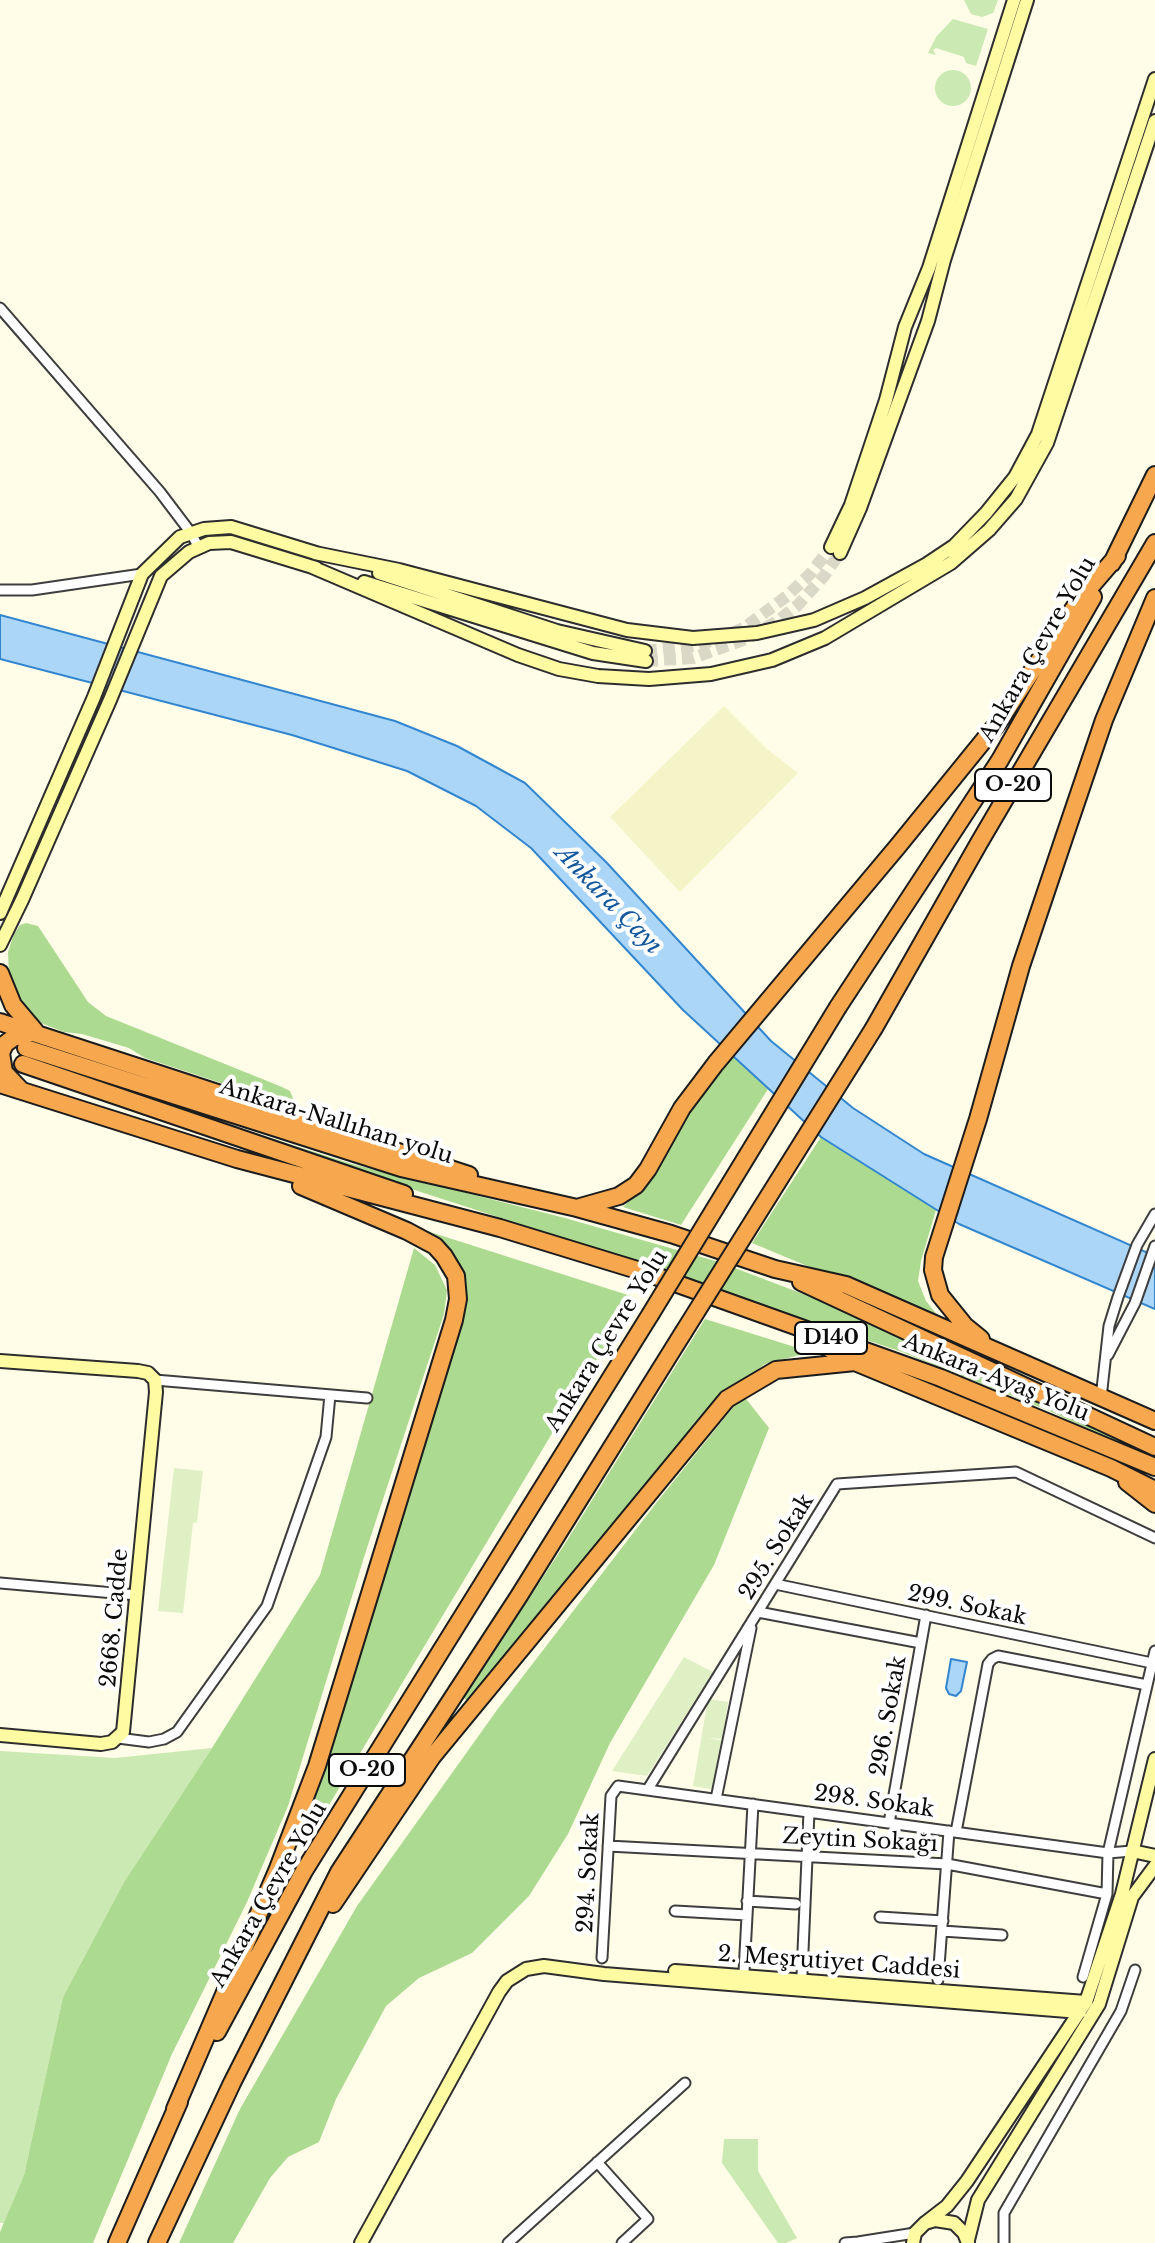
<!DOCTYPE html>
<html>
<head>
<meta charset="utf-8">
<style>
	body { margin:0 }
	canvas { display:block; background:#fffce8 }
</style>
</head>
<body>
<canvas width="1155" height="2243"></canvas>
<script>
const c = document.querySelector('canvas').getContext('2d');
c.lineJoin = 'round';
function fillPath(path, color) {
  c.fillStyle = color;
  c.fill(path, 'evenodd');
}
function toPath(rows) {
  const path = new Path2D();
  for (const r of rows) {
    if (r.length === 3) {
      path.moveTo(r[0] + r[2], r[1]);
      path.arc(r[0], r[1], r[2], 0, 2 * Math.PI);
      continue;
    }
    path.moveTo(r[0], r[1]);
    for (let i = 2; i < r.length; i += 2) path.lineTo(r[i], r[i + 1]);
  }
  return path;
}
function trace(path, color, width, dash) {
  c.strokeStyle = color;
  c.lineWidth = width;
  c.lineCap = dash ? 'butt' : 'round';
  c.setLineDash(dash || []);
  c.stroke(path);
}
function drawText(font, color, halo, rows, align = 'center') {
  c.font = font + ' "Libre Baskerville",serif';
  c.lineWidth = 8;
  c.setLineDash([]);
  c.textBaseline = 'middle';
  c.strokeStyle = halo;
  c.fillStyle = color;
  for (const [text, x, y, turn = 0] of rows) {
    c.save();
    c.translate(x, y);
    c.rotate((+turn || 0) * Math.PI / 180);
    c.textAlign = isNaN(turn) ? turn : align;
    if (halo) c.strokeText(text, 0, 0);
    c.fillText(text, 0, 0);
    c.restore();
  }
}
fillPath(toPath([
	[724,706,767,749,798,773,680,892,610,817]
]), '#f5f4c9');
fillPath(toPath([
	[998,0,993,13,982,17,971,14,964,0],
	[953,19,988,29,976,66,966,63,964,57,936,48,933,50,936,55,928,53,936,37],
	[953,88,18],
	[212,1748,124,1882,63,1997,24,2175,4,2223,0,2223,0,1751,115,1758],
	[724,2139,758,2139,758,2171,797,2238,786,2243,778,2243,722,2163]
]), '#cbe9b2');
fillPath(toPath([
	[26,923,38,926,88,1002,106,1016,282,1087,290,1091,294,1101,282,1103,145,1058,129,1048,82,1034,64,1032,41,1023,29,1013,14,993,9,977,8,952,14,934,20,925],
	[730,1054,768,1089,681,1225,623,1207,643,1188,660,1165,683,1120],
	[24,1059,352,1164,565,1218,719,1262,824,1302,1155,1455,1155,1460,1047,1410,902,1352,649,1266,23,1063],
	[821,1137,936,1210,921,1261,918,1281,926,1301,944,1323,752,1243],
	[427,1231,634,1297,311,1835,301,1830,393,1541,467,1299,461,1278,426,1234],
	[414,1248,435,1265,447,1290,444,1314,365,1554,288,1806,247,1902,172,2054,93,2243,0,2243,0,2232,24,2175,63,1997,124,1882,212,1748,320,1575],
	[705,1319,811,1352,765,1364,734,1387,472,1705,464,1698,566,1542],
	[743,1395,769,1428,714,1565,610,1743,568,1834,529,1896,472,1953,419,1978,386,2006,336,2099,319,2142,288,2157,270,2178,233,2243,179,2243,240,2109,357,1906,497,1710,657,1502]
]), '#adda91');
fillPath(toPath([
	[174,1468,203,1471,197,1522,193,1523,183,1613,158,1611],
	[684,1657,713,1672,647,1776,612,1771],
	[708,1699,728,1702,723,1739,708,1738,724,1741,716,1790,693,1786]
]), '#def0c4');
const water = toPath([
	[0,615,395,721,457,746,525,783,607,863,771,1041,853,1108,924,1154,1155,1256,1155,1309,959,1224,821,1137,683,1010,531,848,476,806,407,771,292,735,0,659,0,615],
	[951,1659,967,1662,961,1691,956,1696,949,1694,946,1688,951,1659]
]);
fillPath(water, '#acd6f7');
trace(water, '#3286cf', 2);
trace(toPath([
	[732,633,744,628,787,596,810,574,831,547],
	[645,651,692,646,715,640],
	[646,661,693,658,746,639,779,620,798,605,824,576,840,553]
]), '#dad8c7', 12, [12, 6]);
const street = toPath([
	[0,308,160,492,191,533,199,548],
	[0,590,32,590,142,574],
	[1108,1355,1135,1303,1155,1246],
	[155,1380,367,1398],
	[1101,1398,1109,1326,1118,1297,1137,1245,1155,1214],
	[0,1583,137,1595],
	[775,1584,1152,1663],
	[758,1612,921,1643],
	[118,1738,149,1742,164,1739,177,1732,267,1606,326,1437,330,1395],
	[648,1789,837,1484,1016,1472,1155,1538],
	[716,1799,751,1628],
	[889,1823,926,1615],
	[956,1832,988,1664,992,1659,998,1656,1147,1685],
	[608,1846,947,1864,1107,1894],
	[747,1901,796,1904],
	[675,1911,747,1915],
	[880,1917,943,1921],
	[942,1931,1002,1935],
	[602,1958,611,1796,618,1786,1108,1853,1132,1851],
	[744,1972,753,1804],
	[802,1974,809,1812],
	[1083,1977,1107,1894,1108,1853,1155,1651],
	[938,1980,949,1831],
	[597,2162,648,2219,622,2243],
	[508,2243,685,2083],
	[845,2243,858,2242],
	[862,2243,858,2242,915,2233],
	[1004,2243,1004,2213,1121,2011,1135,1970]
]);
const secondary = toPath([
	[831,547,851,505,886,400,905,327,929,268,1014,0],
	[315,553,399,570,627,630,693,638,757,633,814,620,865,598,927,564,954,546,986,513,1015,477,1038,434,1155,79],
	[840,553,860,508,928,321,944,260,1027,0],
	[312,567,518,655,559,669,598,676,649,679,711,674,772,660,825,638,951,563,989,530,1016,499,1047,443,1155,121],
	[379,573,557,631,645,651],
	[364,582,593,653,646,661],
	[0,913,94,697,142,574,180,537,204,529,231,527,319,554],
	[0,945,22,900,110,700,161,576,189,552,209,543,231,542,316,568],
	[0,1361,138,1371,148,1373,155,1380,156,1392,123,1732,112,1742,101,1744,0,1735],
	[1132,1851,1155,1856],
	[675,1971,1086,2002],
	[925,2223,947,2206,967,2181,1086,2002,1122,1894,1155,1759],
	[968,2240,978,2200,1099,2004,1132,1897,1155,1866],
	[361,2243,499,1992,507,1981,526,1969,544,1966,604,1974,1080,2012],
	[913,2243,915,2233,925,2223,935,2220,954,2223,964,2233,968,2243]
]);
const highway = toPath([
	[1112,563,1155,475],
	[0,973,13,1005,35,1031],
	[838,1007,1000,760,1093,597],
	[0,1022,469,1175],
	[874,1028,979,843,1155,543],
	[26,1048,401,1168,577,1208,671,1234,775,1269,846,1285,1155,1421],
	[23,1064,404,1194],
	[0,1084,237,1159,500,1228,647,1273,941,1378,1155,1467],
	[20,1089,4,1072,1,1053,5,1044,13,1038,34,1032],
	[580,1207,619,1196,636,1185,648,1169,682,1108,716,1063,898,846,997,724,1080,599,1117,556],
	[801,1282,1155,1447],
	[981,1339,965,1326,940,1295,933,1270,934,1257,978,1119,1021,966,1064,838,1104,720,1155,598],
	[813,1340,855,1362,1111,1468,1155,1490],
	[1127,1482,1155,1504],
	[333,1904,432,1757,727,1399,776,1370,855,1362],
	[217,2032,304,1871,650,1315],
	[175,2109,277,1871,317,1766,454,1320,458,1299,456,1276,444,1256,435,1246,407,1231,301,1186],
	[117,2243,179,2102],
	[157,2243,232,2083,339,1872,519,1596,683,1333]
]);
trace(street, '#3e3e3e', 13);
trace(secondary, '#2d2d2d', 16);
trace(highway, '#1c1c1c', 20);
trace(street, '#fff', 9);
trace(secondary, '#fffba3', 12);
trace(highway, '#f7a74e', 16);
const highwayBridge = toPath([
	[650,1315,838,1007],
	[683,1333,874,1028]
]);
trace(highwayBridge, '#1c1c1c', 20, []);
trace(highwayBridge, '#f7a74e', 16);
for (const [x, y, w] of [
	[1013,785,76],
	[831,1338,72],
	[367,1770,76]
]) {
  const box = new Path2D();
  box.roundRect(x - w / 2, y - 16, w, 32, 6);
  c.fillStyle = '#fff';
  c.fill(box);
  trace(box, '#0b0b0b', 2);
}
drawText('bold 20px', '#0b0b0b', null, [
	["O-20",1013,785],
	["D140",831,1338],
	["O-20",367,1770]
]);
drawText('22px', '#0b0b0b', '#fff', [
	["Ankara Çevre Yolu",1038,650,-60],
	["Ankara-Nallıhan yolu",336,1122,17],
	["Ankara Çevre Yolu",607,1341,-58],
	["Ankara-Ayaş Yolu",996,1378,22],
	["295. Sokak",777,1547,-58],
	["299. Sokak",967,1606,12],
	["2668. Cadde",115,1618,-85],
	["296. Sokak",889,1716,-80],
	["298. Sokak",874,1802,8],
	["Zeytin Sokağı",860,1841,3],
	["294. Sokak",589,1873,-87],
	["Ankara Çevre Yolu",269,1895,-60],
	["2. Meşrutiyet Caddesi",839,1963,4]
]);
drawText('italic 24px', '#13589d', '#fff', [
	["Ankara Çayı",608,900,46]
]);
</script>
</body>
</html>
